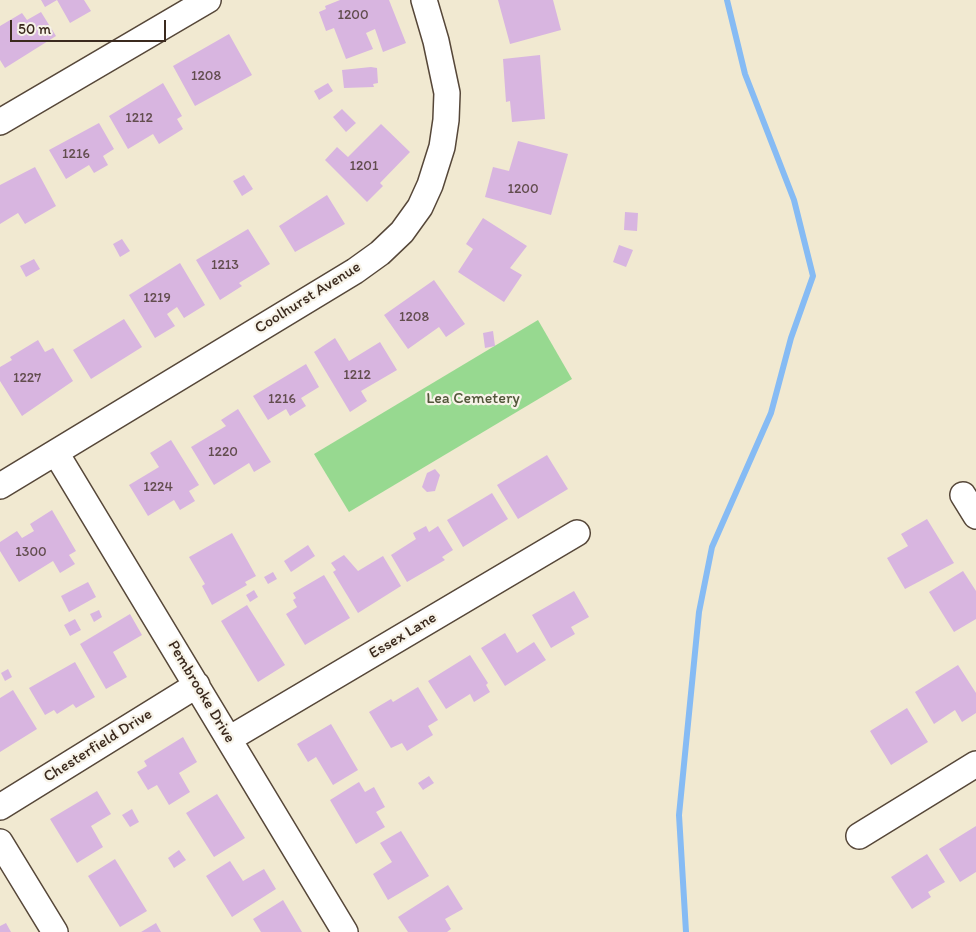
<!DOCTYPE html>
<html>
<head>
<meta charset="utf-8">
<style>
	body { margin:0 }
	#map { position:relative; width:976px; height:932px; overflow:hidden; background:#f1e9d1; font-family:Itim,sans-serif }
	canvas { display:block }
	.scale { position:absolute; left:10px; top:20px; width:156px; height:22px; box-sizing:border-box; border:2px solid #3b2a1e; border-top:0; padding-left:6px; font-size:15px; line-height:18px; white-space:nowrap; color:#3b2a1e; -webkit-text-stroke:4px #f7f3e8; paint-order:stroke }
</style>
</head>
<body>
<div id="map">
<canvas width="976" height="932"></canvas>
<div class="scale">50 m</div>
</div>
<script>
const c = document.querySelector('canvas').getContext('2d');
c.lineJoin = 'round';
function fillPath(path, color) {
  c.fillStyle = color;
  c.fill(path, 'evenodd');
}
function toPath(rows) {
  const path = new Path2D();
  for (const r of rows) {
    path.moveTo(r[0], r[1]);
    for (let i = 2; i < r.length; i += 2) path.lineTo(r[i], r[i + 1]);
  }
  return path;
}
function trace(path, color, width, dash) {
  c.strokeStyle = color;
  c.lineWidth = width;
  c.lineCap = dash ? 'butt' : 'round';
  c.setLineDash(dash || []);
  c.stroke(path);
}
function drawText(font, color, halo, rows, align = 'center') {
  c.font = font + ' Itim,sans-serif';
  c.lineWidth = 4.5;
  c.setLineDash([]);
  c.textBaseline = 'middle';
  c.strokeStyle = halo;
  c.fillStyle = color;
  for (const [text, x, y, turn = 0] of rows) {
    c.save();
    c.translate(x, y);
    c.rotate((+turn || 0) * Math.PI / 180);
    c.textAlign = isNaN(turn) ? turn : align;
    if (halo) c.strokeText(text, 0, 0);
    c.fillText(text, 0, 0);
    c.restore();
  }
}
fillPath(toPath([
	[538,320,572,379,349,512,314,454]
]), '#97d990');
trace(toPath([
	[686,932,679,815,699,612,712,547,771,413,791,338,813,276,794,200,745,74,727,0]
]), '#86bbf4', 6);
fillPath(toPath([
	[41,0,84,0,91,11,70,23,57,0,45,7],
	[340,0,389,0,406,43,383,52,375,29,366,33,373,49,346,59,334,28,326,31,319,12,326,9,325,6],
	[498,0,553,0,561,30,510,44],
	[41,12,56,36,5,68,0,60,0,26,22,13,27,20],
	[229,34,252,75,195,106,173,66],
	[540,55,545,119,512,122,510,101,506,102,503,59],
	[371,67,377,68,378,83,373,84,374,87,344,88,342,70],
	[163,83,182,116,177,119,183,129,159,144,153,134,128,149,109,116],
	[328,83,333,91,319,100,314,91],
	[342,109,356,123,346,132,333,117],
	[99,123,114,149,103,156,108,165,94,173,89,165,66,179,49,150],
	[381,124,410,152,380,183,383,186,367,202,325,160,337,147,348,157],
	[518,141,568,154,551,215,485,197,493,167,509,171],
	[35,167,56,206,25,224,18,213,0,224,0,185],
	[244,175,253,189,242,196,233,181],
	[327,195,345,224,295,252,279,226],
	[625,212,638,213,637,231,624,230],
	[483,218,527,246,510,268,522,275,504,302,458,272,473,249,466,244],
	[248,229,270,264,239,283,242,286,220,300,196,260],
	[122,239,130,251,120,257,113,244],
	[619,245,633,250,626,267,613,262],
	[34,259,40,269,26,277,20,266],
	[180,263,205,305,184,318,177,307,167,314,175,326,155,338,129,295],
	[434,280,465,324,446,337,439,327,408,349,384,315],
	[124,319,142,347,91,379,73,350],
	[493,331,495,346,485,348,483,333],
	[335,338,349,361,380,342,397,370,361,391,367,401,350,412,314,352],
	[38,340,45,352,53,348,73,381,22,416,0,381,0,367,12,360,10,357],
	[306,364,319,387,301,398,306,406,290,416,286,409,268,420,253,396],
	[238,409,271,462,254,472,249,463,214,485,191,447,226,426,221,420],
	[171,440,199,485,189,491,195,501,180,510,174,500,148,516,129,485,159,467,150,453],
	[547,455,568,489,518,519,497,485],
	[435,469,440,475,435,491,427,492,422,487,427,473],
	[492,493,508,519,463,547,447,520],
	[52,510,76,551,69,555,75,564,60,573,53,561,19,582,0,551,0,542,17,531,22,538,34,531,30,524],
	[927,519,954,563,905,589,887,558,908,546,901,534],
	[426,526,429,532,438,526,453,550,442,557,445,560,407,582,391,555,416,539,413,533],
	[232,533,256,576,245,582,247,585,212,605,202,586,205,584,189,557],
	[308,545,315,556,291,572,284,561],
	[344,555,358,571,383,556,401,586,358,613,333,572,336,570,331,563],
	[963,571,976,591,976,619,954,632,929,592],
	[273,572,277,579,268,584,264,577],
	[324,575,350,618,305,645,286,614,297,607,293,600,296,598,293,593],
	[88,582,96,597,69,612,61,596],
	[254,590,258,597,250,602,246,595],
	[574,591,589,617,571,627,575,634,551,648,532,615],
	[247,605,285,665,258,682,221,621],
	[99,610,102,617,94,622,90,614],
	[130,614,142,635,113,652,127,677,106,689,80,644],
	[75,619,81,630,70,636,64,625],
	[505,633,517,653,534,642,546,660,505,686,481,648],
	[470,655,488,683,486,685,490,692,474,702,470,694,446,709,428,681],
	[75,662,95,697,76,708,73,704,57,714,54,710,45,715,29,688],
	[958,665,976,693,976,713,962,722,955,710,934,724,915,692],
	[8,669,12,677,5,681,1,673],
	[418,687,438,720,428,726,433,735,407,751,402,743,391,748,369,712,391,699,393,702],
	[13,690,37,729,0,752,0,698],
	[907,708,928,742,891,765,870,731],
	[331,724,358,770,333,785,316,757,308,762,297,744],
	[183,737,197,762,179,773,190,792,169,805,157,785,148,790,137,772,147,766,144,761],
	[429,776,434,783,423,790,418,783],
	[359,782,365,792,374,787,385,807,376,812,385,827,356,844,330,800],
	[97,791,111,814,91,826,103,847,77,863,50,819],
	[217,794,245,838,214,857,186,813],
	[132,809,139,822,130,827,122,815],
	[976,826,976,872,960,882,939,849],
	[401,831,429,876,388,900,373,874,392,862,380,843],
	[179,850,186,860,174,868,168,858],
	[927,854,945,882,928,892,931,897,912,909,891,877],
	[115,859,147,911,120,927,88,876],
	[230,861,243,881,264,869,276,889,232,917,206,876],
	[448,885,463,909,445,919,451,929,447,932,408,932,398,917],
	[283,900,302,932,261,932,253,919],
	[6,923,11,932,0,932,0,926],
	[156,923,161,932,141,932]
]), '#d8b5e0');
const minor = toPath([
	[0,122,208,0],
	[56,453,345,932],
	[0,486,355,271,380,253,402,232,420,207,430,185,442,147,446,120,447,93,436,41,424,0],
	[963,495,976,516],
	[229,739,577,533],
	[0,807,197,685],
	[859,836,976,764],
	[0,842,55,932]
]);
trace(minor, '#564739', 28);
trace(minor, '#fff', 25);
drawText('14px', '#624d4e', null, [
	["1200",353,15],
	["1208",206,76],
	["1212",139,118],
	["1216",76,154],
	["1201",364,166],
	["1200",523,189],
	["1213",225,265],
	["1219",157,298],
	["1208",414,317],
	["1212",357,375],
	["1227",27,378],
	["1216",282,399],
	["1220",223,452],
	["1224",158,487],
	["1300",31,552]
]);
drawText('16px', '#3b2a1e', '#f7f3e8', [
	["Coolhurst Avenue",308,298,-32],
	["Essex Lane",403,636,-31],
	["Pembrooke Drive",201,692,59],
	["Chesterfield Drive",98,746,-32]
]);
drawText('16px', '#52563a', '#f7f3e8', [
	["Lea Cemetery",473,399]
]);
</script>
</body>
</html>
